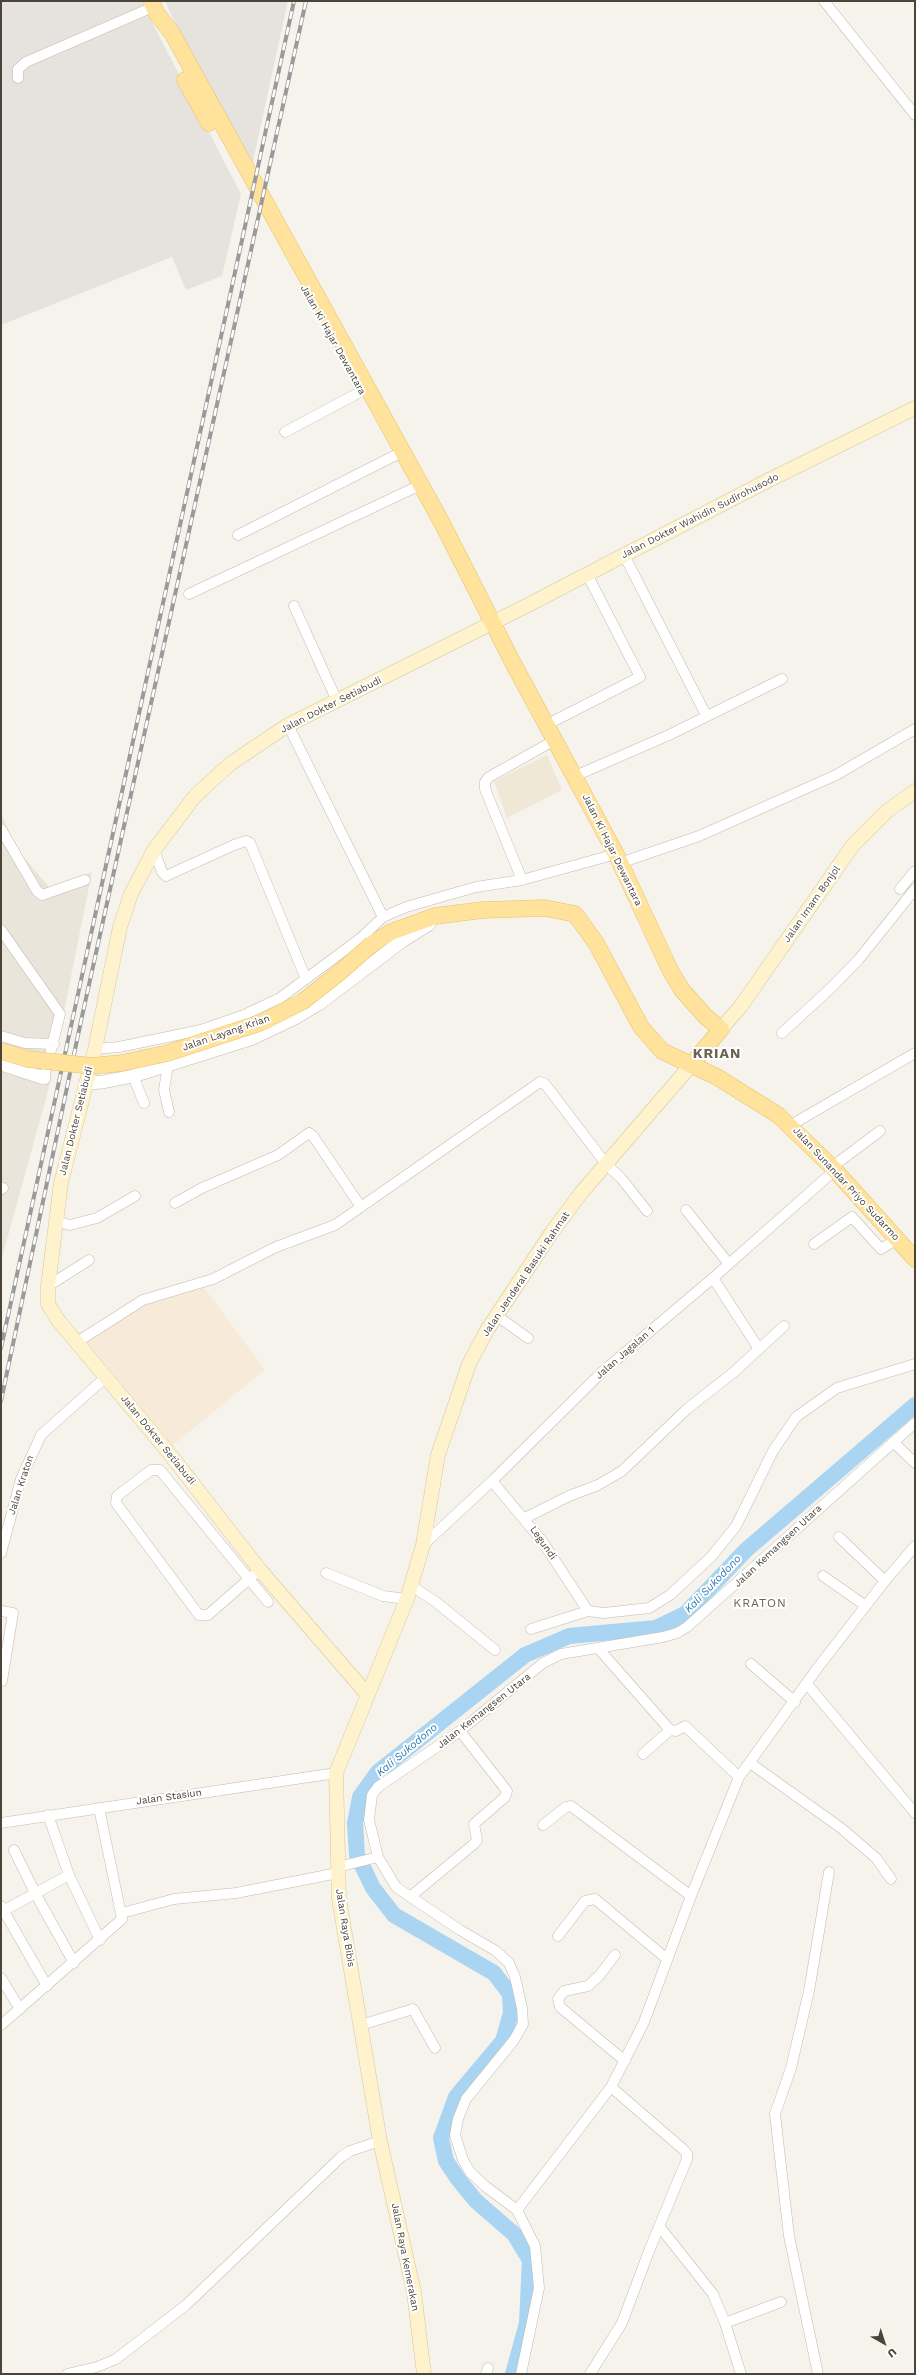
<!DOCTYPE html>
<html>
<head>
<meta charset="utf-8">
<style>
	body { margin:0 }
	#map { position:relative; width:916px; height:2375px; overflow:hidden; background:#f6f3ec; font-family:"Work Sans",sans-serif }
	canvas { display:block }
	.frame { position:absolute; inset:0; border:2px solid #4b4439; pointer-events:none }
	.north { position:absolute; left:864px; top:2323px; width:40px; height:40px; -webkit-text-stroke:3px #fff; paint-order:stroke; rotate:141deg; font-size:11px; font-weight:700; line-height:16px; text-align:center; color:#4b4439 }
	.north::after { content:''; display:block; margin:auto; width:14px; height:18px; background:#4b4439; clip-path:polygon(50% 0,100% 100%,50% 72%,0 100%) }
</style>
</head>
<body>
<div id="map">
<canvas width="916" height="2375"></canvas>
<div class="frame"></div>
<div class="north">U</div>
</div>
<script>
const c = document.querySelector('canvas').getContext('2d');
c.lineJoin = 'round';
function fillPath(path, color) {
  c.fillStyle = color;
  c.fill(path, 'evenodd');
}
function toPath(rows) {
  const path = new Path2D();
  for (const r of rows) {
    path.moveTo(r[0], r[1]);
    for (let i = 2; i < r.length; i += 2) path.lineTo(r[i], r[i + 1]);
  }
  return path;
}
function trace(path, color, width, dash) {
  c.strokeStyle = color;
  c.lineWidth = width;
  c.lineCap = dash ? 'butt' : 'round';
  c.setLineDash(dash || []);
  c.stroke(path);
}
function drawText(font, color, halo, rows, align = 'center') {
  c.font = font + ' "Work Sans",sans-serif';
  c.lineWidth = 4;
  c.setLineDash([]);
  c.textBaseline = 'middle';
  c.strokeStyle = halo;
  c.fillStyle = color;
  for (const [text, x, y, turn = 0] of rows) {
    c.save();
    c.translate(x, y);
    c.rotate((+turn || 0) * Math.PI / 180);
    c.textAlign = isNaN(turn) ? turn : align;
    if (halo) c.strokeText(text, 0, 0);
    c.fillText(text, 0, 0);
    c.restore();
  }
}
fillPath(toPath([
	[1,813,16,848,50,888,92,872,48,1091,1,1261]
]), '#eae5da');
fillPath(toPath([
	[203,1286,265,1370,173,1445,83,1337,126,1309]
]), '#f7ead8');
fillPath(toPath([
	[1,1,141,1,241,194,222,276,186,290,172,257,1,325],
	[165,1,288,1,252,166,176,25]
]), '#e6e2dd');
fillPath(toPath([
	[547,755,562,790,507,818,494,781]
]), '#efe8d6');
trace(toPath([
	[513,2374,527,2323,530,2260,514,2234,476,2201,458,2179,446,2161,441,2138,456,2097,503,2041,511,2013,510,1994,494,1973,394,1915,373,1888,357,1855,355,1823,360,1797,378,1772,525,1655,569,1636,656,1628,685,1614,746,1550,915,1405]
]), '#a9d4f2', 16);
const minor = toPath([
	[824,1,915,115],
	[18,78,18,69,26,62,153,7],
	[285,432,362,391],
	[238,535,396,455],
	[624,555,706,715],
	[189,594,414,488],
	[294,606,337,701],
	[548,724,640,677,587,574],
	[288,725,383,917],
	[575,776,669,735,782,679],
	[1,829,37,891,42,895,85,880],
	[154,850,162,872,166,876,234,845,246,841,250,843,306,979],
	[620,863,699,836,836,775,915,729],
	[522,880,485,789,485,782,489,777,555,740],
	[900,889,915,871],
	[1,930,60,1014,44,1078],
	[782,1033,832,987,859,959,915,889],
	[1,1036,25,1043,54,1044],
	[95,1049,119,1047,201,1030,244,1015,280,998,361,938,383,917,406,907,476,887,522,880,616,854],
	[168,1065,164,1090,169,1112],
	[133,1076,144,1103],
	[791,1125,915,1053],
	[832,1167,880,1131],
	[1,1189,3,1188],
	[175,1203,202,1188,278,1155,309,1133,313,1136,361,1207],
	[686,1210,729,1264],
	[56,1221,70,1225,97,1218,135,1196],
	[814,1244,852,1217,881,1249,897,1239],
	[713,1278,759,1349],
	[48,1286,89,1260],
	[497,1316,528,1338],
	[77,1342,143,1300,213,1279,276,1247,335,1225,540,1082,545,1084,606,1164,621,1178,647,1211],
	[893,1442,915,1463],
	[492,1481,542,1541,588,1611],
	[525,1518,569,1496,598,1485,622,1471,687,1409,734,1372,784,1326],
	[839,1537,885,1581],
	[423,1545,492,1481,602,1372,713,1278,835,1170],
	[1,1553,21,1479,41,1435,107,1376],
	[260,1570,249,1579,208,1615,199,1615,116,1503,117,1496,151,1470,160,1470,249,1579,268,1602],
	[326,1573,383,1596,407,1599],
	[823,1576,866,1606],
	[410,1585,436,1602,495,1650],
	[1,1611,13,1613,2,1681],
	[531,1629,588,1611,604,1613,649,1608,670,1595,711,1557,736,1526,773,1451,796,1417,837,1388,915,1364],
	[598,1648,670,1730,643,1754],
	[751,1664,795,1702],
	[807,1684,915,1813],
	[670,1730,676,1731,685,1726,739,1777],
	[750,1763,841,1828,876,1858,891,1879],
	[48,1815,69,1875,100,1940],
	[1,1823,336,1773],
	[543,1825,566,1807,571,1806,691,1896],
	[14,1850,35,1893,74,1963],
	[338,1867,378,1857],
	[410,1897,474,1844,477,1840,474,1824,505,1797,507,1791,460,1731],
	[1,1906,47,1986],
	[1,1912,69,1875],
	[122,1913,174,1899,236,1893,338,1873],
	[558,1936,585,1901,595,1899,667,1959],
	[615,1955,599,1976,588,1986,564,1991,558,1999,560,2007,625,2061],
	[1,1978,20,2009],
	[1,2025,122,1919,99,1808],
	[361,2025,413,2009,435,2048],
	[517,2210,611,2087,644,2022,691,1896,739,1777,819,1666,885,1581,915,1546],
	[659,2226,713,2294,725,2323,741,2374],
	[725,2323,781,2302],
	[67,2374,97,2367,116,2359,186,2305,341,2157,350,2151,380,2141],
	[486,2374,488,2368],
	[521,2374,539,2288,535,2246,517,2210,485,2186,470,2172,463,2160,455,2135,458,2119,466,2099,514,2040,523,2024,522,2008,515,1977,509,1963,496,1951,460,1930,396,1887,378,1857,369,1820,372,1795,378,1787,460,1731,543,1663,561,1654,663,1637,677,1633,687,1627,915,1423],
	[590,2374,622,2323,649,2251,687,2159,687,2154,684,2150,611,2087],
	[818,2374,789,2236,775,2114,791,2068,809,1991,829,1872]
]);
const tertiary = toPath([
	[1,1064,44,1078],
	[86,1083,103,1082,133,1076,253,1038,295,1018,320,1003,402,941,429,924]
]);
const secondary = toPath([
	[721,1029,741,1006,853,845,887,811,915,791],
	[367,1694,260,1570,165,1448,58,1320,48,1304,48,1286,61,1183,95,1049,120,927,131,894,154,850,195,796,230,764,288,725,528,605,767,481,915,408],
	[424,2374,414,2292,380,2141,339,1899,336,1773,407,1599,423,1545,438,1455,469,1364,487,1330,552,1232,581,1193,691,1065]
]);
const primary = toPath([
	[151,1,157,14,172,33,442,523,513,663,616,854,670,970,682,990,706,1017,721,1029,691,1065],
	[185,80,209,123],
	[372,944,391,932,435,916,483,910,545,908,575,914,596,943,641,1027,662,1051,717,1077,778,1115,832,1167,915,1259]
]);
trace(minor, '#c2bbae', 11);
trace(tertiary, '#c2bbae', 14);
trace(secondary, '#d6c79b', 15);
trace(primary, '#e6c16a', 17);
trace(minor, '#fff', 10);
trace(tertiary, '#fff', 13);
trace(secondary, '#fff3cd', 14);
trace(primary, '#ffe39c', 16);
const rail = toPath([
	[1,1348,294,1],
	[1,1401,81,1021,306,1]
]);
trace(rail, '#9a9a9a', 4);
trace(rail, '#fff', 2.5, [8]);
const primaryBridge = toPath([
	[1,1051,27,1059,92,1066,122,1063,168,1053,260,1023,302,1002,339,973,372,944]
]);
trace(primaryBridge, '#e6c16a', 17, []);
trace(primaryBridge, '#ffe39c', 16);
drawText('10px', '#4b4439', '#fff', [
	["Jalan Ki Hajar Dewantara",333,340,61],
	["Jalan Dokter Wahidin Sudirohusodo",700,516,-27],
	["Jalan Dokter Setiabudi",331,705,-27],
	["Jalan Ki Hajar Dewantara",612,850,64],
	["Jalan Imam Bonjol",812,904,-55],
	["Jalan Layang Krian",226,1033,-19],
	["Jalan Dokter Setiabudi",76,1121,-76],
	["Jalan Sunandar Priyo Sudarmo",846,1184,47],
	["Jalan Jenderal Basuki Rahmat",526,1274,-56],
	["Jalan Jagalan 1",625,1353,-41],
	["Jalan Dokter Setiabudi",158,1440,51],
	["Jalan Kraton",21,1485,-72],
	["Legundi",543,1543,55],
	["Jalan Kemangsen Utara",778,1546,-43],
	["Jalan Kemangsen Utara",484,1711,-38],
	["Jalan Stasiun",169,1797,-8],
	["Jalan Raya Bibis",345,1928,81],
	["Jalan Raya Kemerakan",405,2257,79]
]);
drawText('italic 11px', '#2e7ab2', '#fff', [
	["Kali Sukodono",713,1584,-46],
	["Kali Sukodono",407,1750,-40]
]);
c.letterSpacing = '1px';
drawText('12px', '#6e6250', '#fff', [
	["KRATON",760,1603]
]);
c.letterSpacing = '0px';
c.letterSpacing = '1px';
drawText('bold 14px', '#6e6250', '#fff', [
	["KRIAN",717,1054]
]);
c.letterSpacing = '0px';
</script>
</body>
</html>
